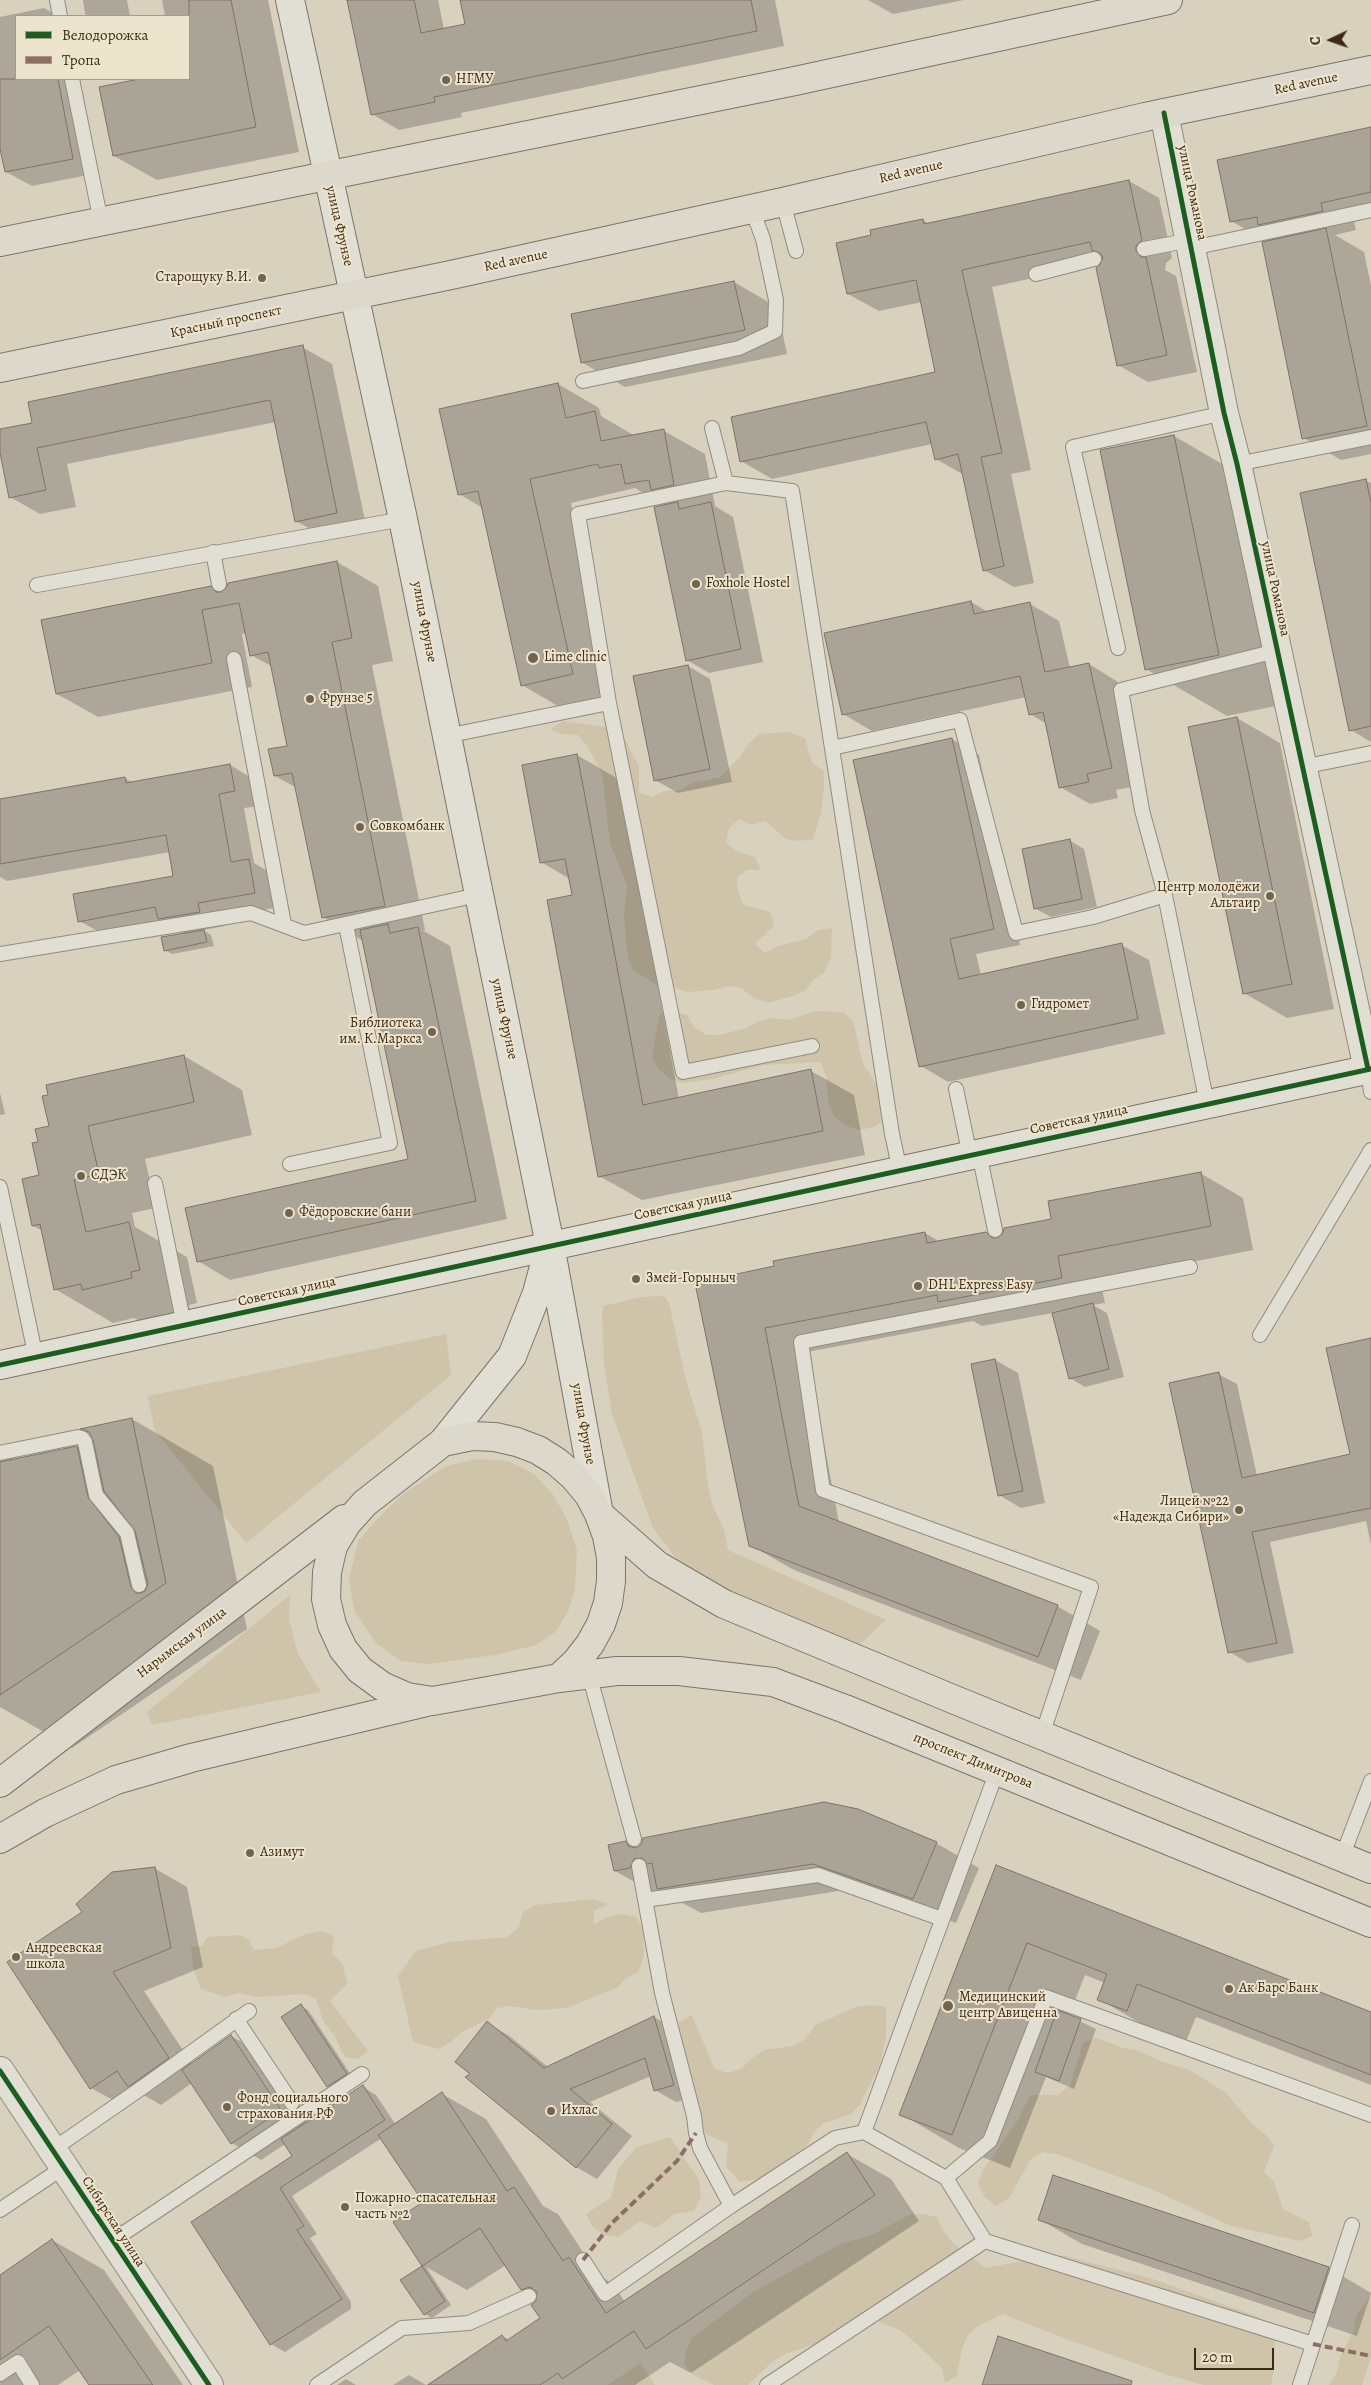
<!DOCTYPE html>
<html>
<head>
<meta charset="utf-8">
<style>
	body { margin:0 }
	#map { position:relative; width:1371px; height:2385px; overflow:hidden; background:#d8d1be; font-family:Alegreya,serif }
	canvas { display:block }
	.legend { position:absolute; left:15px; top:15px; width:175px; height:65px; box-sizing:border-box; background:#ede4ce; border:1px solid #a79983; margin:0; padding:6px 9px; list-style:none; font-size:15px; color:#3e2912 }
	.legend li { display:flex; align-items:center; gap:10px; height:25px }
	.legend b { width:25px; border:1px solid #a79983 }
	.north { position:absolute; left:1306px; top:15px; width:50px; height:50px; -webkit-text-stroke:4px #ede4ce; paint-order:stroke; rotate:267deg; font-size:14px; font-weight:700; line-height:20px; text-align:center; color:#3e2912 }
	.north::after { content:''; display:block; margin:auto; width:18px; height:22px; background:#3e2912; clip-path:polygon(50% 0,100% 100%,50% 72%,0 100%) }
	.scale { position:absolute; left:1194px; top:2348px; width:80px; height:22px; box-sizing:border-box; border:2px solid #3e2912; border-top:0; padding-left:6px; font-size:15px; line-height:18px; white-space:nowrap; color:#3e2912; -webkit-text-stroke:4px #ede4ce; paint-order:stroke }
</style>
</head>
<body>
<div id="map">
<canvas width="1371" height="2385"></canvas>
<ul class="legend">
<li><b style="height:6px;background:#1b5e20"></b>Велодорожка</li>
<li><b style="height:6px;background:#8d6e63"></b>Тропа</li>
</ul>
<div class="north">С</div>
<div class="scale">20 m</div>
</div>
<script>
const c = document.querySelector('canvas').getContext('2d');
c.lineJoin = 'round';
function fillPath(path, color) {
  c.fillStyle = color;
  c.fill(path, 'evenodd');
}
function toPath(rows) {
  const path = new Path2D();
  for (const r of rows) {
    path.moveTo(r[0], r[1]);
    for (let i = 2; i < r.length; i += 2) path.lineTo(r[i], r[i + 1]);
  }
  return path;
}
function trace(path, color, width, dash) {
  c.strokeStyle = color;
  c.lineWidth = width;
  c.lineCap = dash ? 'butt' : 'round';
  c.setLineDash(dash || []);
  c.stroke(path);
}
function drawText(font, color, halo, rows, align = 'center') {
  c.font = font + ' Alegreya,serif';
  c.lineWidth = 4;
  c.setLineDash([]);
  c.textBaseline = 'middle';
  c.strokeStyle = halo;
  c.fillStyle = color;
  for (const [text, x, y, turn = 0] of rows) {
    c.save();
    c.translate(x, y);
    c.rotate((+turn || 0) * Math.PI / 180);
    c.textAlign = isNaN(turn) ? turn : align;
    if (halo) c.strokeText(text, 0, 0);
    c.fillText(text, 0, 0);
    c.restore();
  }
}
fillPath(toPath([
	[563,721,619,729,639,766,639,793,652,797,665,791,680,790,692,783,720,777,741,756,748,744,759,734,789,732,805,738,812,763,824,771,824,786,821,813,813,839,799,841,786,839,765,821,751,825,739,819,729,828,726,843,738,852,755,857,761,870,747,870,737,877,738,891,743,905,770,912,774,926,755,944,765,953,778,946,806,939,818,930,832,928,831,957,824,973,813,980,806,990,793,996,768,1003,754,998,741,988,728,986,714,990,687,992,674,987,660,987,633,970,628,957,626,943,624,914,627,885,610,844,602,773,587,746,578,735,562,734,550,729],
	[673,1011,687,1015,694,1027,706,1035,719,1035,746,1028,759,1021,773,1018,788,1020,816,1011,843,1012,853,1021,863,1064,882,1092,884,1120,874,1127,859,1130,846,1126,834,1116,828,1103,826,1075,821,1062,765,1065,711,1079,684,1083,670,1079,659,1070,652,1057,659,1015],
	[658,1296,665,1297,669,1303,686,1380,702,1432,708,1485,713,1507,724,1529,728,1550,886,1620,858,1646,715,1589,675,1557,653,1528,612,1414,604,1365,602,1315,603,1306,642,1297],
	[446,1334,451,1375,246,1543,155,1431,148,1396],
	[477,1459,509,1461,534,1474,552,1493,567,1519,577,1551,575,1589,568,1612,555,1632,536,1645,495,1655,428,1664,401,1661,376,1643,354,1610,349,1580,358,1541,376,1520,406,1492,446,1466],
	[290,1595,289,1619,298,1654,321,1692,152,1725,147,1712],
	[594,1899,608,1904,594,1911,594,1924,607,1917,622,1914,636,1917,643,1928,644,1956,638,1972,626,1978,618,1987,567,2008,537,2010,510,2006,497,2008,489,2019,462,2032,451,2042,439,2049,413,2042,398,1976,416,1951,449,1942,507,1937,519,1927,523,1912,535,1905],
	[323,1931,334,1936,332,1953,343,1965,347,1984,330,2001,368,2051,358,2059,345,2057,334,2035,323,2021,316,1999,305,1994,257,1997,239,1993,225,1997,201,1989,193,1967,191,1947,202,1946,207,1937,240,1935,249,1940,254,1950,276,1948,306,1934],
	[871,2005,886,2007,886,2036,880,2065,860,2104,851,2114,824,2123,814,2132,808,2144,784,2165,760,2179,740,2182,726,2167,728,2144,703,2133,684,2108,681,2076,685,2049,679,2036,679,2022,692,2015,714,2068,727,2073,741,2069,752,2058,764,2050,794,2046,806,2038,815,2025,856,2007],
	[1097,2038,1123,2048,1137,2050,1163,2062,1190,2070,1226,2093,1254,2126,1266,2135,1274,2146,1264,2172,1274,2182,1283,2209,1309,2222,1312,2236,1301,2241,1231,2226,1151,2189,1057,2154,1043,2152,1031,2159,1009,2198,996,2206,985,2197,978,2184,983,2170,1018,2120,1030,2095,1058,2095,1070,2085,1083,2042],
	[670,2137,699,2180,701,2197,694,2211,675,2214,656,2228,640,2221,618,2237,604,2235,592,2226,586,2214,611,2197,618,2169,628,2157,637,2147],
	[922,2214,937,2217,942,2229,951,2241,985,2268,1050,2256,1065,2256,1150,2278,1256,2316,1269,2324,1275,2338,1274,2367,1271,2385,1204,2385,1171,2376,1069,2340,1003,2314,978,2326,968,2335,962,2348,957,2376,945,2383,942,2368,911,2339,900,2330,873,2319,825,2341,785,2354,773,2361,748,2385,714,2385,693,2375,684,2365,686,2350,693,2337,753,2292,842,2243,870,2236,909,2215],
	[1371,2294,1371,2356,1362,2385,1329,2385,1337,2372,1340,2357,1354,2330,1356,2316],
	[641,2363,655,2385,607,2385]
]), '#cfc4a9');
fillPath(toPath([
	[83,0,127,0,130,16,89,16,85,14],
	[162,0,268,0,299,152,157,180,114,156,100,88,145,79,189,79,189,16,165,16],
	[348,0,438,0,444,29,467,25,462,0,775,0,784,46,461,113,462,117,399,130,372,114],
	[868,0,964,0,893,14],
	[44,8,58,16,16,16,16,79,80,79,98,173,32,186,6,172,0,142,0,17],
	[1371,128,1371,218,1354,222,1356,230,1335,235,1364,252,1371,285,1371,454,1341,460,1304,438,1268,242,1231,221],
	[1129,181,1159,198,1172,258,1166,263,1165,270,1176,276,1197,372,1148,382,1118,365,1102,263,992,287,1031,470,1011,474,1034,583,1014,587,984,570,964,475,936,459,932,444,772,479,741,461,937,373,922,302,879,311,848,294,873,236,923,220,929,224],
	[734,282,777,307,787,354,625,387,583,363],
	[302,347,332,364,367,530,326,538,296,521,276,422,67,464,76,507,40,514,10,497,0,447,0,431,34,424],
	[558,384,599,408,601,416,635,436,664,431,705,454,715,506,733,517,763,662,709,673,687,660,665,506,635,488,571,503,613,698,563,709,522,685,483,508,459,494],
	[1174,436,1255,483,1300,701,1227,716,1146,669],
	[1366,481,1371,483,1371,742,1351,730],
	[337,562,378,586,393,661,372,665,425,930,422,930,450,946,507,1219,230,1280,198,1261,409,1160,363,941,323,917,297,788,275,776,289,747,273,667,251,655,246,633,242,634,252,687,98,717,57,694,210,587,221,594],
	[971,602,988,612,1030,604,1059,621,1070,668,1089,664,1118,682,1141,785,1116,790,1118,798,1090,804,1060,787,1047,724,1030,714,1026,697,872,731,843,714],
	[688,666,710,679,732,782,678,793,655,780],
	[1237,718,1280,743,1334,1009,1287,1018,1244,993],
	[952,739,979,755,1020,945,976,954,981,975,1121,945,1149,960,1165,1034,948,1082,921,1066],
	[577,755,620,780,679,1099,811,1071,854,1095,865,1155,642,1200,599,1176,573,896,570,879,541,862],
	[230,765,255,780,260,806,244,808,254,863,274,875,280,907,223,917,225,926,203,930,211,935,214,946,172,954,165,950,185,934,167,924,105,935,79,921,175,877,170,852,7,881,0,877,0,801,125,778,133,783],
	[1069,840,1084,849,1097,907,1051,917,1036,909],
	[184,1056,242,1090,252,1135,145,1159,156,1208,132,1213,135,1227,187,1257,197,1303,189,1305,190,1312,142,1322,134,1318,113,1323,55,1289,43,1231,33,1226,41,1176,39,1143,50,1127],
	[0,1093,5,1114,0,1115],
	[1200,1173,1243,1198,1253,1250,1100,1280,1105,1303,1093,1305,1107,1313,1124,1377,1085,1387,1070,1378,1053,1313,982,1326,973,1321,807,1352,839,1523,1057,1606,1100,1631,1081,1680,794,1570,750,1545,696,1284,925,1233,940,1242,986,1233,998,1240],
	[1371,1340,1371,1545,1366,1521,1270,1542,1294,1653,1248,1663,1230,1652,1218,1374,1237,1384,1257,1476,1351,1455],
	[995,1360,1018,1373,1045,1503,1021,1508,999,1495,972,1365],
	[132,1419,213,1466,247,1629,72,1748,0,1707,0,1451,15,1460,77,1447,99,1460,95,1439,90,1433,84,1429],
	[97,1501,128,1519,128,1522,95,1503],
	[625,1843,636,1849,936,1843,979,1868,956,1923,857,1888,701,1913,666,1894,658,1895,615,1871],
	[997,1867,1371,2013,1371,2085,1196,2017,1185,2044,1157,2033,1099,1999,1105,1983,1085,1975,1069,2016,1096,2029,1074,2089,1046,2077,1010,2168,959,2148,901,2114],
	[154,1868,187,1887,203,1967,144,1991,192,2064,231,2036,261,2053,307,2123,363,2087,376,2095,396,2125,442,2094,486,2119,543,2206,558,2214,598,2275,613,2284,625,2302,847,2154,891,2179,919,2221,691,2373,670,2362,635,2385,393,2385,409,2375,426,2385,502,2336,510,2340,542,2319,538,2298,522,2289,506,2265,467,2290,426,2267,451,2305,432,2318,425,2314,402,2280,423,2266,394,2222,425,2202,382,2138,292,2196,317,2234,310,2238,351,2302,351,2309,285,2352,271,2344,192,2222,293,2156,285,2144,261,2160,232,2143,192,2083,161,2105,142,2094,124,2106,91,2088,9,1962],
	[301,2006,308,2010,353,2078,335,2090,328,2086],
	[654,2017,675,2029,695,2097,676,2102,655,2090,651,2076,590,2102,632,2136,597,2179,576,2167,472,2074,487,2023,508,2035,548,2067],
	[1053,2176,1329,2268,1371,2293,1357,2336,1082,2244,1039,2219],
	[52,2240,104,2270,183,2385,91,2385,80,2370,58,2385,0,2385,0,2276],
	[346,2379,356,2385,337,2385]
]), '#0003');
const building = toPath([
	[189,0,231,0,256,127,113,156,99,87,139,79,189,79,189,0],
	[347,0,414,0,421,33,465,24,460,0,751,0,757,31,434,97,435,102,371,115,347,0],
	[0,79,58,79,73,159,5,172,0,149,0,79],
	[1371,127,1371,192,1321,203,1323,211,1258,225,1257,217,1230,222,1217,160,1371,127],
	[1129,180,1142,240,1136,246,1136,251,1141,257,1146,257,1167,355,1117,366,1096,268,1100,265,1103,257,1100,253,1092,250,1090,242,962,270,1002,453,981,457,1004,566,983,571,958,454,935,460,926,422,740,462,731,417,935,372,916,280,847,294,836,243,871,235,870,230,923,219,924,224,1129,180],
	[1326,228,1367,426,1302,439,1262,242,1326,228],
	[734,281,745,330,581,363,571,314,734,281],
	[303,345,337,513,295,522,270,400,37,448,46,490,9,498,0,453,0,429,32,423,28,402,303,345],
	[558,383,566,418,595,411,601,441,664,429,674,485,651,490,649,480,625,484,621,464,599,468,598,464,530,479,573,674,521,686,478,491,458,495,439,409,558,383],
	[1174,435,1219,655,1145,670,1100,450,1174,435],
	[1366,479,1371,503,1371,726,1349,731,1300,493,1366,479],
	[678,502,679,509,711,502,741,649,686,661,654,507,678,502],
	[337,561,352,638,332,642,385,906,322,918,292,773,274,776,268,749,287,746,268,652,250,656,239,603,202,610,212,663,56,694,41,620,211,586,216,592,221,592,227,587,228,583,337,561],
	[971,601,974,614,1030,602,1045,672,1089,663,1112,768,1087,774,1089,782,1059,788,1043,712,1029,715,1020,676,842,715,824,633,971,601],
	[688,665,710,769,654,781,633,676,688,665],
	[1237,717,1292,984,1243,994,1188,727,1237,717],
	[952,738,994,929,950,939,959,979,1122,943,1138,1019,919,1067,853,760,952,738],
	[577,754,643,1105,811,1069,823,1131,598,1177,547,900,572,895,565,859,540,863,522,765,577,754],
	[230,764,235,791,219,794,231,862,249,859,255,893,198,903,200,912,158,919,155,907,78,922,73,894,173,876,166,835,0,864,0,799,125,777,126,783,230,764],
	[1070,839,1082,899,1034,909,1022,849,1070,839],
	[388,924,390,933,418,927,476,1201,197,1262,185,1208,408,1159,360,930,388,924],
	[204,930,207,942,164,951,161,937,204,930],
	[184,1055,194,1102,88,1126,99,1174,74,1180,86,1232,129,1222,140,1270,131,1272,132,1278,82,1290,81,1284,54,1290,40,1224,32,1226,22,1179,39,1175,32,1143,38,1142,35,1129,49,1126,42,1096,48,1095,46,1085,184,1055],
	[1201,1172,1211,1226,1058,1256,1062,1278,938,1302,937,1295,765,1328,799,1506,1058,1605,1038,1657,749,1546,695,1283,774,1266,773,1261,925,1232,927,1243,986,1232,992,1238,997,1238,1003,1233,1004,1228,1051,1219,1048,1201,1201,1172],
	[1093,1303,1109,1369,1069,1379,1052,1313,1093,1303],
	[1371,1338,1371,1508,1252,1532,1277,1643,1228,1653,1169,1383,1219,1372,1242,1478,1350,1454,1326,1348,1371,1338],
	[995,1359,1023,1491,998,1496,971,1364,995,1359],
	[132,1418,166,1583,0,1695,0,1462,77,1446,88,1497,119,1537,131,1587,136,1593,141,1593,145,1591,148,1584,135,1531,104,1491,93,1440,89,1432,80,1429,132,1418],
	[824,1802,858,1809,937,1842,913,1899,813,1864,657,1889,652,1863,647,1864,642,1858,634,1859,630,1868,614,1871,608,1845,626,1841,628,1846,636,1848,641,1845,643,1838,824,1802],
	[996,1865,1371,2012,1371,2075,1137,1984,1127,2011,1097,2000,1107,1974,1027,1943,952,2135,899,2115,996,1865],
	[155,1867,171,1948,113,1972,169,2058,128,2087,117,2071,90,2089,7,1962,82,1912,76,1904,112,1872,155,1867],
	[301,2004,347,2074,327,2087,281,2017,301,2004],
	[1057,2010,1081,2019,1059,2081,1035,2072,1057,2010],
	[654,2016,674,2085,654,2091,645,2058,570,2089,612,2124,576,2168,465,2077,470,2074,455,2062,487,2021,544,2068,654,2016],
	[231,2035,281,2110,231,2144,182,2070,231,2035],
	[363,2085,385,2120,280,2188,304,2226,297,2230,342,2299,270,2345,191,2222,292,2156,281,2139,363,2085],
	[442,2092,507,2191,514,2187,563,2261,569,2257,606,2313,847,2152,875,2195,646,2349,634,2331,562,2379,558,2373,540,2385,428,2385,502,2335,506,2341,540,2318,531,2305,536,2301,537,2292,530,2287,521,2290,480,2228,422,2266,393,2222,423,2202,378,2135,442,2092],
	[1053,2175,1329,2267,1314,2313,1038,2220,1053,2175],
	[52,2239,153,2385,89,2385,49,2326,0,2360,0,2275,52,2239],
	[422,2266,445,2301,424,2315,400,2280,422,2266],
	[998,2336,1132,2381,1131,2385,982,2385,998,2336]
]);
fillPath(building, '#aaa496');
trace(building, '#7c7467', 1);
const lane = toPath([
	[57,0,60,16],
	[72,79,101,222],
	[783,202,796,251],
	[1192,248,1371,210],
	[1144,249,1191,240],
	[1036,274,1094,259],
	[583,381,739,348,775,331,776,300,763,239,752,209],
	[712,428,726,483],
	[1237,464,1371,437],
	[213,552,219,584],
	[37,585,403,519],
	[1118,648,1073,447,1224,413],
	[234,659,284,924],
	[446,736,609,703],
	[832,748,960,720,1016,933,1093,917,1165,895],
	[1302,767,1371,753],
	[0,954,251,913,304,933,478,895],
	[812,1046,683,1072,609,703,578,514,726,483,792,491,892,1134,900,1171],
	[1368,1069,1371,1092],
	[956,1089,970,1156],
	[1207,1104,1165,895,1142,810,1121,690,1276,651],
	[979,1153,995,1230],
	[290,1164,390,1143,346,925],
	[155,1183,184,1325],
	[0,1187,36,1358],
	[1260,1335,1371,1150],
	[0,1453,78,1437,82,1438,85,1442,96,1495,127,1533,139,1585],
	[589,1674,634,1839],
	[1042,1735,1091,1587,823,1490,801,1342,1190,1267],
	[1342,1857,1371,1781],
	[639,1866,662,1993,694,2116,696,2133,700,2148,731,2206],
	[645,1900,818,1875,942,1919],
	[236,2019,292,2103],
	[864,2132,946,2178,985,2241],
	[52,2150,143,2087,249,2011],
	[946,2178,990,2141,1046,1997,1371,2115],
	[0,2210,64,2167],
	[112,2241,362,2074],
	[583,2260,605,2294,731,2206,835,2138,864,2132,997,1771],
	[0,2374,18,2362,32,2385],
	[317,2385,402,2328,469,2323,529,2296],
	[767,2385,985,2241,1313,2344],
	[1300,2385,1352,2225]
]);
const street = toPath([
	[1164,113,1224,413,1237,464,1368,1069],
	[0,2071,209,2385]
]);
const secondary = toPath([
	[290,0,403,519,550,1245,599,1514],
	[0,1365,1371,1069],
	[443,1442,512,1356,537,1293,548,1252]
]);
const primary = toPath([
	[0,242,795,81,1168,0],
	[0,368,451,275,783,202,1145,117,1371,70],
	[599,1514,657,1565,724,1604,955,1700,1371,1869],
	[559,1678,576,1662,590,1644,601,1624,608,1603,611,1581,611,1558,607,1536,599,1514,589,1495,574,1477,557,1462,538,1450,517,1442,495,1437,472,1436,443,1442,365,1503,347,1523,333,1546,327,1572,326,1599,332,1625,343,1649,360,1670,382,1686,407,1697,433,1701,559,1678,617,1671,679,1671,773,1682,845,1709,1371,1923],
	[0,1783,344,1519],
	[0,1839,45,1813,116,1780,191,1758,427,1702]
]);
trace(lane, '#928b7e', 16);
trace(street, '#928b7e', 30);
trace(secondary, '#7c7467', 30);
trace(primary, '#7c7467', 30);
trace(lane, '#e1ded4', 14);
trace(street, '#e1ded4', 28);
trace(secondary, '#e1ded4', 28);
trace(primary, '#dcd8cc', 28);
trace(toPath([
	[583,2260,612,2223,677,2161,696,2133],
	[1313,2344,1371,2356]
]), '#8d6e63', 4, [8, 4]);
trace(toPath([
	[1164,113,1224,413,1237,464,1368,1069],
	[0,1365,1371,1069],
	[0,2071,209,2385]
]), '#1b5e20', 5);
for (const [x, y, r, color] of [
	[446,80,5,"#74644e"],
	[262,278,5,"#74644e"],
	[696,584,5,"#74644e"],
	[533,658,6,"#74644e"],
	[310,699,5,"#74644e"],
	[360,827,5,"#74644e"],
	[1270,896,5,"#74644e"],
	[1021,1005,5,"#74644e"],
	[432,1032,5,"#74644e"],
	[81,1176,5,"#74644e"],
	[289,1213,5,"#74644e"],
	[636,1279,5,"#74644e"],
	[918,1286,5,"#74644e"],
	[1239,1510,5,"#74644e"],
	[250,1853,5,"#74644e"],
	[16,1957,5,"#74644e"],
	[1229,1989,5,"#74644e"],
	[948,2006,6,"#74644e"],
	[227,2107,5,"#74644e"],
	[551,2111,5,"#74644e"],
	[345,2207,5,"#74644e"]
]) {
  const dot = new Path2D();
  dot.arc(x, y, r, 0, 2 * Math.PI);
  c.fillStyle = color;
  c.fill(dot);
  trace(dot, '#ede4ce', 2);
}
drawText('14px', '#3e2912', '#ede4ce', [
	["НГМУ",456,80],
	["Старощуку В.И.",252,278,"right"],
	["Foxhole Hostel",706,584],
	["Lime clinic",544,658],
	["Фрунзе 5",320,699],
	["Совкомбанк",370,827],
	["Центр молодёжи",1260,888,"right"],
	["Альтаир",1260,904,"right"],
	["Гидромет",1031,1005],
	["Библиотека",422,1024,"right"],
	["им. К.Маркса",422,1040,"right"],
	["СДЭК",91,1176],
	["Фёдоровские бани",299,1213],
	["Змей-Горыныч",646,1279],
	["DHL Express Easy",928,1286],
	["Лицей №22",1229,1502,"right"],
	["«Надежда Сибири»",1229,1518,"right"],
	["Азимут",260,1853],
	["Андреевская",26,1949],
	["школа",26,1965],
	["Ак Барс Банк",1239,1989],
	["Медицинский",959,1998],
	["центр Авиценна",959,2014],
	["Фонд социального",237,2099],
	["страхования РФ",237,2115],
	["Ихлас",561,2111],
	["Пожарно-спасательная",355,2199],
	["часть №2",355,2215]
], 'left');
drawText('14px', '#3e2912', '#ede4ce', [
	["Red avenue",1306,84,-12],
	["Red avenue",911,172,-13],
	["улица Романова",1192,193,78],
	["улица Фрунзе",339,226,77],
	["Red avenue",516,261,-12],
	["Красный проспект",226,322,-12],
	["улица Романова",1275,589,78],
	["улица Фрунзе",424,622,79],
	["улица Фрунзе",504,1019,78],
	["Советская улица",1079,1120,-12],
	["Советская улица",683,1206,-12],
	["Советская улица",287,1292,-12],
	["улица Фрунзе",583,1424,80],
	["Нарымская улица",182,1643,-37],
	["проспект Димитрова",973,1761,22],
	["Сибирская улица",113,2222,57]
]);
</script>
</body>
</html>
